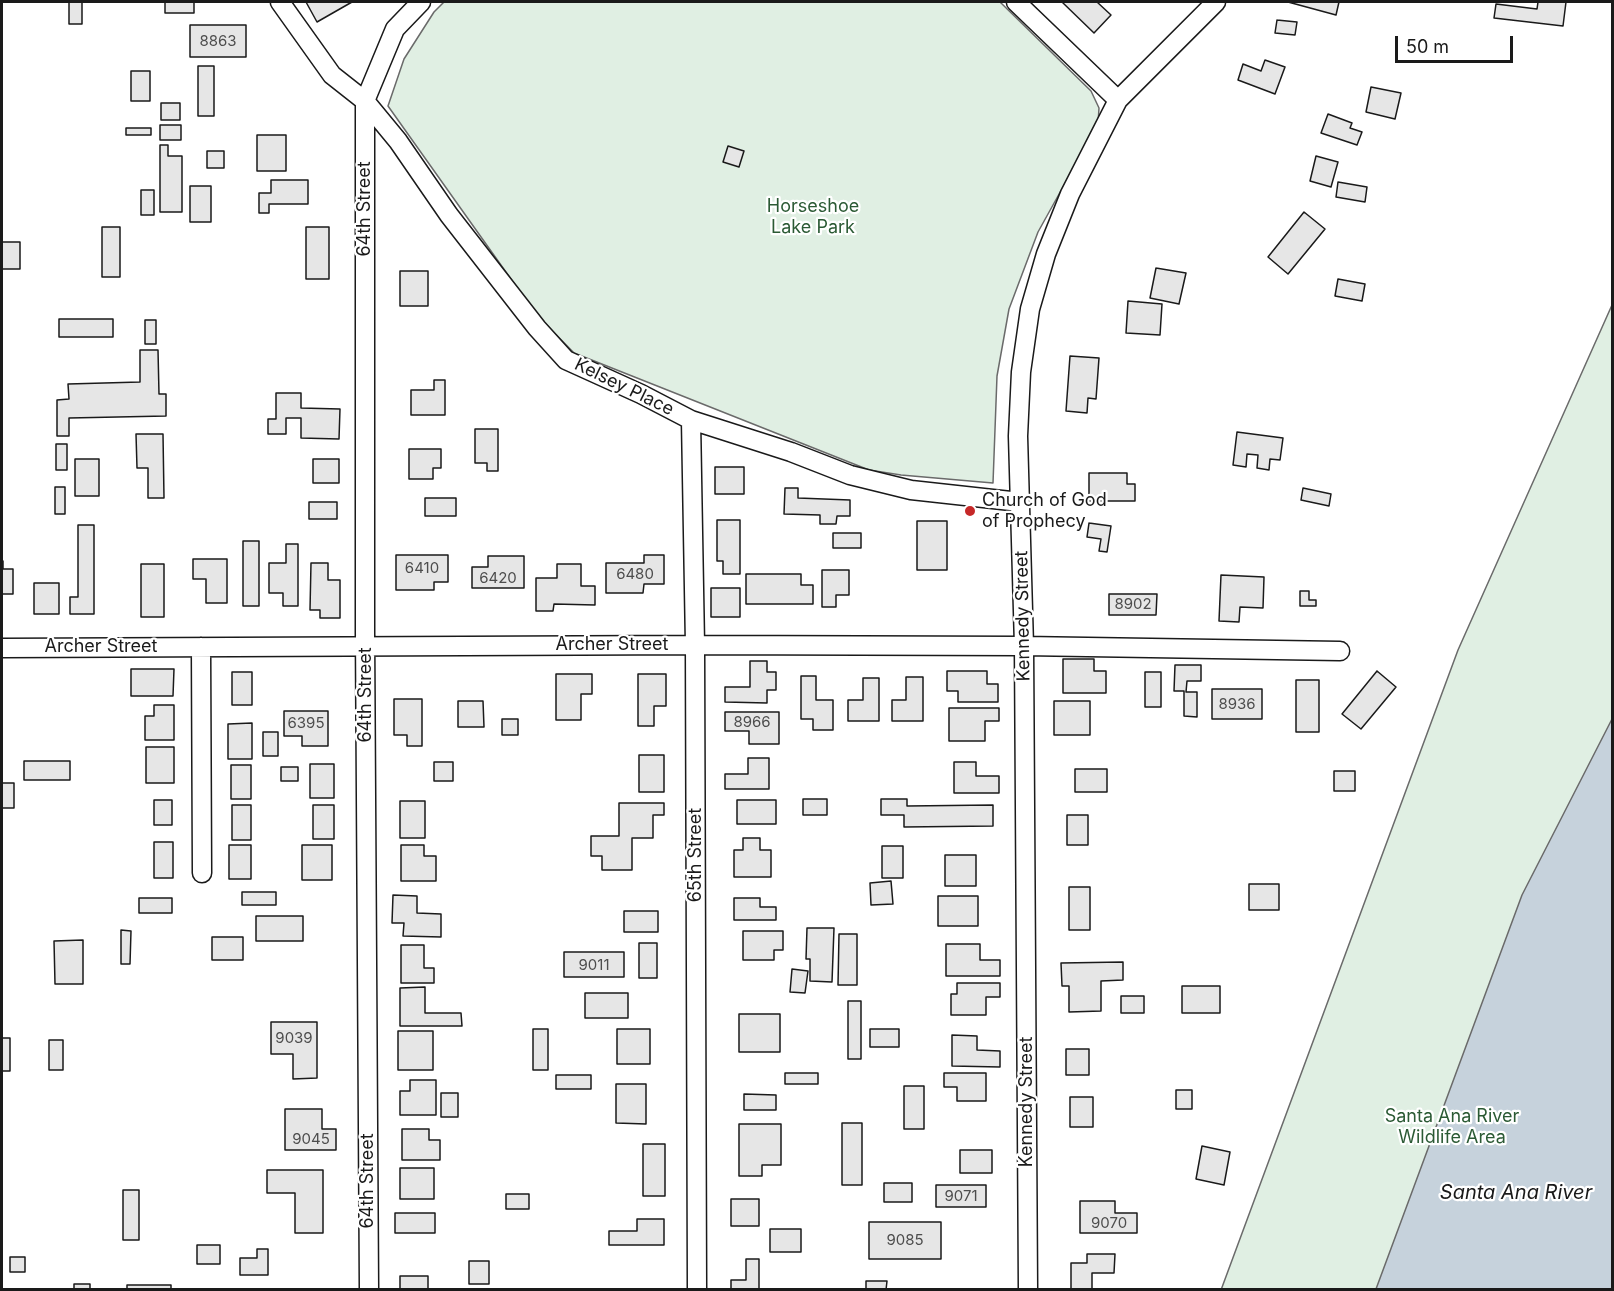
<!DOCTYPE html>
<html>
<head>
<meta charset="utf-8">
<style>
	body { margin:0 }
	#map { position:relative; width:1614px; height:1291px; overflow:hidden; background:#fff; font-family:Inter,sans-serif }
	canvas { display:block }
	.frame { position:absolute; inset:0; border:3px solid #1a1a1a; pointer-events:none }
	.scale { position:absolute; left:1395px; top:36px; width:118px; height:27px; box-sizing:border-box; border:3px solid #1a1a1a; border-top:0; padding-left:8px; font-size:18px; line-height:21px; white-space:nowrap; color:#1a1a1a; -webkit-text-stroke:4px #fff; paint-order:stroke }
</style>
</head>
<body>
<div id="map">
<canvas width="1614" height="1291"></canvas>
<div class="frame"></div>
<div class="scale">50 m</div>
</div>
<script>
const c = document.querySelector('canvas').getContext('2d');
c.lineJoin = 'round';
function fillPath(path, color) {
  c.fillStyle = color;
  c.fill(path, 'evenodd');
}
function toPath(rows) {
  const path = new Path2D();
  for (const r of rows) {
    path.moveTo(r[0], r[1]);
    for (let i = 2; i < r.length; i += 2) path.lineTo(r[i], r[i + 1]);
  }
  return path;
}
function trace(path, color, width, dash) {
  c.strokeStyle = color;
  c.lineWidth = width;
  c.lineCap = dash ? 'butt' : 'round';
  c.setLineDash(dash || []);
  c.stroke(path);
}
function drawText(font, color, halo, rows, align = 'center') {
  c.font = font + ' Inter,sans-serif';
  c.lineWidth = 4.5;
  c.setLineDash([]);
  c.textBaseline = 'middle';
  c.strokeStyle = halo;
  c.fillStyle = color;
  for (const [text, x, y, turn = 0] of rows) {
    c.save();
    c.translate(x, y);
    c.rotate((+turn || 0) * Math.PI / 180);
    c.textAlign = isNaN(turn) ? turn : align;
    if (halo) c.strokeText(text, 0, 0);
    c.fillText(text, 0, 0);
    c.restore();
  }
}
const green = toPath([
	[444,2,1000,2,1091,91,1099,108,1098,124,1038,232,1009,309,997,376,993,483,901,475,869,470,574,353,535,313,388,106,404,59,434,12,444,2],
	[1612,305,1612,1289,1221,1290,1458,650,1612,305]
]);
fillPath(green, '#e0efe3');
trace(green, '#6a6a6a', 1.5);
const water = toPath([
	[1612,719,1612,1289,1376,1289,1522,895,1612,719]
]);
fillPath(water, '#c6d2dc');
trace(water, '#6a6a6a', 1.5);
const building = toPath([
	[69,2,82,2,82,24,69,24,69,2],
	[165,2,194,2,194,13,165,13,165,2],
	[306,2,352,2,317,22,306,2],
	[1062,2,1097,2,1111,15,1094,33,1062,2],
	[1288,2,1339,2,1336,15,1288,2],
	[1538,2,1566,2,1563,26,1494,18,1496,4,1537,9,1538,2],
	[1277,20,1297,22,1295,35,1275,33,1277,20],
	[190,25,246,25,246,57,190,57,190,25],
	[1265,60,1285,67,1275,94,1238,80,1243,64,1261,71,1265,60],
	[198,66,214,66,214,116,198,116,198,66],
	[131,71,150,71,150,101,131,101,131,71],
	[1371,87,1401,93,1395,119,1366,112,1371,87],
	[161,103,180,103,180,120,161,120,161,103],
	[1328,114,1352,123,1350,128,1362,132,1357,145,1321,133,1328,114],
	[160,125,181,125,181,140,160,140,160,125],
	[126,128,151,128,151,135,126,135,126,128],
	[257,135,286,135,286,171,257,171,257,135],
	[160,145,168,145,168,156,182,156,182,212,160,212,160,145],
	[728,146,744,151,739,167,723,162,728,146],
	[207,151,224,151,224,168,207,168,207,151],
	[1316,156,1338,162,1331,187,1310,181,1316,156],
	[271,180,308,180,308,204,269,204,269,213,259,213,259,193,271,193,271,180],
	[1338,182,1367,187,1365,202,1336,197,1338,182],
	[190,186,211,186,211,222,190,222,190,186],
	[141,190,154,190,154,215,141,215,141,190],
	[1304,212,1325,229,1288,274,1268,257,1304,212],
	[102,227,120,227,120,277,102,277,102,227],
	[306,227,329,227,329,279,306,279,306,227],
	[2,242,20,242,20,269,2,269,2,242],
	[1156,268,1186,273,1179,304,1150,298,1156,268],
	[400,271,428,271,428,306,400,306,400,271],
	[1338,279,1365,284,1362,301,1335,296,1338,279],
	[1128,301,1162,304,1160,335,1126,333,1128,301],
	[59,319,113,319,113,337,59,337,59,319],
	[145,320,156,320,156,344,145,344,145,320],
	[140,350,158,350,159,394,166,394,166,416,69,418,69,436,57,436,57,400,69,399,68,384,140,382,140,350],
	[1070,356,1099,358,1096,399,1088,398,1087,413,1066,411,1070,356],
	[434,380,445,380,445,415,411,415,411,390,434,390,434,380],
	[276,393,301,393,301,408,340,409,339,439,301,438,301,418,286,418,286,434,268,434,268,419,276,419,276,393],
	[475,429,498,429,498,471,487,471,487,463,475,463,475,429],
	[1237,432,1283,438,1280,460,1270,459,1269,470,1257,468,1258,455,1247,454,1246,467,1233,465,1237,432],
	[136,434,163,434,164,498,148,498,148,468,137,468,136,434],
	[56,444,67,444,67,470,56,470,56,444],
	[409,449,441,449,441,468,433,468,433,479,409,479,409,449],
	[75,459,99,459,99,496,75,496,75,459],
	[313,459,339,459,339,483,313,483,313,459],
	[715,467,744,467,744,494,715,494,715,467],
	[1089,473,1127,473,1127,484,1135,484,1135,501,1089,501,1089,473],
	[55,487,65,487,65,514,55,514,55,487],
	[785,488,798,488,798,498,850,500,850,516,837,516,836,524,820,524,820,515,784,514,785,488],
	[1303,488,1331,494,1329,506,1301,500,1303,488],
	[425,498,456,498,456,516,425,516,425,498],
	[309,502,337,502,337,519,309,519,309,502],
	[717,520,740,520,740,574,723,574,723,561,717,561,717,520],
	[917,521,947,521,947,570,917,570,917,521],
	[1089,523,1111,526,1107,552,1099,551,1101,539,1087,537,1089,523],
	[78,525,94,525,94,614,70,614,70,597,78,597,78,525],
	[833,533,861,533,861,548,833,548,833,533],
	[243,541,259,541,259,606,243,606,243,541],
	[286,544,298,544,298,606,283,606,283,593,269,593,269,563,286,563,286,544],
	[396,555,448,555,448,582,434,582,434,590,396,590,396,555],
	[644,555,664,555,664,584,644,584,643,593,606,593,606,563,644,563,644,555],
	[488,556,524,556,524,588,472,588,472,567,488,567,488,556],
	[193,559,227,559,227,603,206,603,206,579,193,579,193,559],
	[2,561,3,561,3,569,13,569,13,594,2,594,2,561],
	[311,563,328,563,328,580,340,580,340,618,320,618,320,610,310,610,311,563],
	[141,564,164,564,164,617,141,617,141,564],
	[557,564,581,564,581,586,595,586,595,605,554,604,553,611,536,611,536,578,557,578,557,564],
	[822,570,849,570,849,595,836,595,836,607,822,607,822,570],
	[746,574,801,574,801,585,813,585,813,604,746,604,746,574],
	[1221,575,1264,577,1263,608,1240,607,1239,622,1219,621,1221,575],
	[34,583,59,583,59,614,34,614,34,583],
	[711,588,740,588,740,617,711,617,711,588],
	[1300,591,1309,591,1309,600,1316,600,1316,606,1300,606,1300,591],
	[1109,594,1157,594,1156,615,1109,615,1109,594],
	[1063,659,1094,659,1094,671,1106,671,1106,693,1063,693,1063,659],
	[750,661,767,661,767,672,776,672,776,690,767,690,767,703,725,702,725,687,750,687,750,661],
	[1175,665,1201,665,1201,681,1187,681,1186,692,1197,692,1197,717,1184,716,1184,691,1174,691,1175,665],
	[131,669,174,669,173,696,131,696,131,669],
	[947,671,987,671,987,684,998,684,998,702,958,702,958,691,947,691,947,671],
	[1377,671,1396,687,1361,729,1342,714,1377,671],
	[232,672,252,672,252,705,232,705,232,672],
	[1145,672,1161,672,1161,707,1145,707,1145,672],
	[556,674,592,674,592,694,581,694,581,720,556,720,556,674],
	[638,674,666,674,666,706,654,706,654,726,638,726,638,674],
	[801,676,816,676,816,700,833,700,833,730,813,730,813,719,801,719,801,676],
	[906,677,923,677,923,721,892,721,892,700,906,700,906,677],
	[863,678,879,678,879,721,848,721,848,700,863,700,863,678],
	[1296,680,1319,680,1319,732,1296,732,1296,680],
	[1212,689,1262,689,1262,719,1212,719,1212,689],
	[394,699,422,699,422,746,407,746,407,735,394,735,394,699],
	[458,701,483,701,484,727,458,727,458,701],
	[1054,701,1090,701,1090,735,1054,735,1054,701],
	[154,705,174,705,174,740,145,740,145,716,154,716,154,705],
	[949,708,999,708,999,721,985,721,985,741,949,741,949,708],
	[284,711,328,711,328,746,302,746,302,736,284,736,284,711],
	[725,712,779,712,779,744,749,744,749,731,725,731,725,712],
	[502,719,518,719,518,735,502,735,502,719],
	[252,723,252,759,228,759,228,724,252,723],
	[263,732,278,732,278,756,263,756,263,732],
	[146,747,174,747,174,783,146,783,146,747],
	[639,755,664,755,664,792,639,792,639,755],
	[748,758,769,758,769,789,725,789,725,774,748,774,748,758],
	[24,761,70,761,70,780,24,780,24,761],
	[434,762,453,762,453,781,434,781,434,762],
	[954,762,976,762,976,776,999,776,999,793,954,793,954,762],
	[310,764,334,764,334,798,310,798,310,764],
	[231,765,251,765,251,799,231,799,231,765],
	[281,767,298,767,298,781,281,781,281,767],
	[1075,769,1107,769,1107,792,1075,792,1075,769],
	[1334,771,1355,771,1355,791,1334,791,1334,771],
	[2,783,14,783,14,808,2,808,2,783],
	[803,799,827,799,827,815,803,815,803,799],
	[881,799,907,799,907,806,993,805,993,826,904,827,904,815,881,815,881,799],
	[154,800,172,800,172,825,154,825,154,800],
	[737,800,776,800,776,824,737,824,737,800],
	[400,801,425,801,425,838,400,838,400,801],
	[619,803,664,803,664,815,653,815,653,838,632,838,632,870,602,870,602,856,591,856,591,836,619,836,619,803],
	[232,805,251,805,251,840,232,840,232,805],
	[313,805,334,805,334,839,313,839,313,805],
	[1067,815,1088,815,1088,845,1067,845,1067,815],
	[743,838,760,838,760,850,771,850,771,877,734,877,734,850,743,850,743,838],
	[154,842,173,842,173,878,154,878,154,842],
	[229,845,251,845,251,879,229,879,229,845],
	[302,845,332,845,332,880,302,880,302,845],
	[401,845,424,845,424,856,436,856,436,881,401,881,401,845],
	[882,846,903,846,903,878,882,878,882,846],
	[945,855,976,855,976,886,945,886,945,855],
	[891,881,893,904,871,905,870,883,891,881],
	[1249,884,1279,884,1279,910,1249,910,1249,884],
	[1069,887,1090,887,1090,930,1069,930,1069,887],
	[242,892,276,892,276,905,242,905,242,892],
	[393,895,417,896,417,913,441,914,441,937,403,936,404,923,392,923,393,895],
	[938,896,978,896,978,926,938,926,938,896],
	[139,898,172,898,172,913,139,913,139,898],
	[734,898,760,898,760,907,776,907,776,920,734,920,734,898],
	[624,911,658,911,658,932,624,932,624,911],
	[256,916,303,916,303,941,256,941,256,916],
	[807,928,834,928,832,982,810,981,810,959,806,959,807,928],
	[121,930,131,931,130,964,121,964,121,930],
	[743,931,783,931,783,950,774,950,774,960,743,960,743,931],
	[839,934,857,934,857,985,838,985,839,934],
	[212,937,243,937,243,960,212,960,212,937],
	[83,940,83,984,55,984,54,941,83,940],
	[639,943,657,943,657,978,639,978,639,943],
	[946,944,980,944,980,960,1000,960,1000,976,946,976,946,944],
	[401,945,424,945,424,968,434,968,434,983,401,983,401,945],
	[564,952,624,952,624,977,564,977,564,952],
	[1123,962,1123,980,1101,981,1101,1011,1069,1012,1069,986,1062,986,1061,963,1123,962],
	[792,969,808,971,805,993,790,992,792,969],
	[957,983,1000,983,1000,997,986,997,986,1015,951,1015,951,994,957,994,957,983],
	[1182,986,1220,986,1220,1013,1182,1013,1182,986],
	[425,987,425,1013,461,1013,462,1026,400,1026,400,988,425,987],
	[585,993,628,993,628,1018,585,1018,585,993],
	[1121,996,1144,996,1144,1013,1121,1013,1121,996],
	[848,1001,861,1001,861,1059,848,1059,848,1001],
	[739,1014,780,1014,780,1052,739,1052,739,1014],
	[271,1022,317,1022,317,1078,293,1079,293,1054,271,1054,271,1022],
	[533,1029,548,1029,548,1070,533,1070,533,1029],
	[617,1029,650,1029,650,1064,617,1064,617,1029],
	[870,1029,899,1029,899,1047,870,1047,870,1029],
	[398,1031,433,1031,433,1070,398,1070,398,1031],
	[952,1035,977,1036,977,1050,1000,1051,1000,1067,952,1066,952,1035],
	[2,1038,10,1038,10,1071,2,1071,2,1038],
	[49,1040,63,1040,63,1070,49,1070,49,1040],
	[1066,1049,1089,1049,1089,1075,1066,1075,1066,1049],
	[785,1073,818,1073,818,1084,785,1084,785,1073],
	[944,1073,986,1073,986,1101,957,1101,957,1087,944,1087,944,1073],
	[556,1075,591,1075,591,1089,556,1089,556,1075],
	[410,1080,436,1080,436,1115,400,1115,400,1091,410,1091,410,1080],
	[616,1084,646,1084,646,1124,616,1123,616,1084],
	[904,1086,924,1086,924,1129,904,1129,904,1086],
	[1176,1090,1192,1090,1192,1109,1176,1109,1176,1090],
	[441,1093,458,1093,458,1117,441,1117,441,1093],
	[744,1094,776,1095,776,1110,744,1110,744,1094],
	[1070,1097,1093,1097,1093,1127,1070,1127,1070,1097],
	[285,1109,322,1109,322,1129,336,1129,336,1150,285,1150,285,1109],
	[842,1123,862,1123,862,1185,842,1185,842,1123],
	[739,1124,781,1124,781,1165,762,1165,762,1176,739,1176,739,1124],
	[402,1129,429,1129,429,1140,440,1140,440,1160,402,1160,402,1129],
	[643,1144,665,1144,665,1196,643,1196,643,1144],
	[1202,1146,1230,1152,1224,1185,1196,1179,1202,1146],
	[960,1150,992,1150,992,1173,960,1173,960,1150],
	[400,1168,434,1168,434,1199,400,1199,400,1168],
	[267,1170,323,1170,323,1233,295,1233,295,1193,267,1193,267,1170],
	[884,1183,912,1183,912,1202,884,1202,884,1183],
	[936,1185,986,1185,986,1207,936,1207,936,1185],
	[123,1190,139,1190,139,1240,123,1240,123,1190],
	[506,1194,529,1194,529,1209,506,1209,506,1194],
	[731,1199,759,1199,759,1226,731,1226,731,1199],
	[1080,1201,1115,1201,1115,1213,1137,1213,1137,1233,1080,1233,1080,1201],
	[395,1213,435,1213,435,1233,395,1233,395,1213],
	[637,1219,664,1219,664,1245,609,1245,609,1231,637,1231,637,1219],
	[869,1222,941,1222,941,1259,869,1259,869,1222],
	[770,1229,801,1229,801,1252,770,1252,770,1229],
	[197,1245,220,1245,220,1264,197,1264,197,1245],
	[257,1249,268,1249,268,1275,240,1275,240,1258,257,1258,257,1249],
	[1087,1254,1115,1254,1114,1273,1092,1273,1092,1290,1071,1290,1071,1263,1087,1263,1087,1254],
	[10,1257,25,1257,25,1272,10,1272,10,1257],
	[746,1259,759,1259,759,1290,731,1290,731,1280,746,1280,746,1259],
	[469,1261,489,1261,489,1284,469,1284,469,1261],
	[400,1276,428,1276,428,1290,400,1290,400,1276],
	[866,1281,887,1281,886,1290,866,1290,866,1281],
	[74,1284,90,1284,90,1290,74,1290,74,1284],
	[127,1285,171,1285,171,1290,127,1290,127,1285]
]);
fillPath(building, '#e6e6e6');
trace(building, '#1a1a1a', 1.5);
const minor = toPath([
	[280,2,332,75,365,101,398,141,449,215,537,328,566,360,641,394,691,420,791,452,850,475,911,490,1020,502],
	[1016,2,1118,100],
	[691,420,695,645,697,1290],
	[201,647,202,873],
	[2,648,695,645,1024,646,1340,651],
	[369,1290,365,632,365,101,395,29,421,2],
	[1028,1290,1024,646,1018,436,1021,372,1030,309,1046,254,1070,194,1118,100,1216,2]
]);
trace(minor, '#1a1a1a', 21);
trace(minor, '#fff', 18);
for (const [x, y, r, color] of [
	[970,511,6,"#c62828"]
]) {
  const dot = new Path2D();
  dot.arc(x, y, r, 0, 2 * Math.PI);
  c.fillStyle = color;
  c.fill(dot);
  trace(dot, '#fff', 2);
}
drawText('15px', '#4d4d4d', null, [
	["8863",218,41],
	["6410",422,568],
	["6480",635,574],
	["6420",498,578],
	["8902",1133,604],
	["8936",1237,704],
	["8966",752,722],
	["6395",306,723],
	["9011",594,965],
	["9039",294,1038],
	["9045",311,1139],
	["9071",961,1196],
	["9070",1109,1223],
	["9085",905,1240]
]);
drawText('18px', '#2b5a34', '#fff', [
	["Horseshoe",813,207],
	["Lake Park",813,228],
	["Santa Ana River",1452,1117],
	["Wildlife Area",1452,1138]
]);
drawText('18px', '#1a1a1a', '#fff', [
	["64th Street",365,209,-90],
	["Kelsey Place",624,387,26],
	["Kennedy Street",1023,616,-91],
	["Archer Street",612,645],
	["Archer Street",101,647],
	["64th Street",366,695,-90],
	["65th Street",696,855,-90],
	["Kennedy Street",1027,1102,-90],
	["64th Street",368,1181,-90]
]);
drawText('18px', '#1a1a1a', '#fff', [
	["Church of God",982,501],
	["of Prophecy",982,522]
], 'left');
drawText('italic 20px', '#1a1a1a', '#fff', [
	["Santa Ana River",1516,1193]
]);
</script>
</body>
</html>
